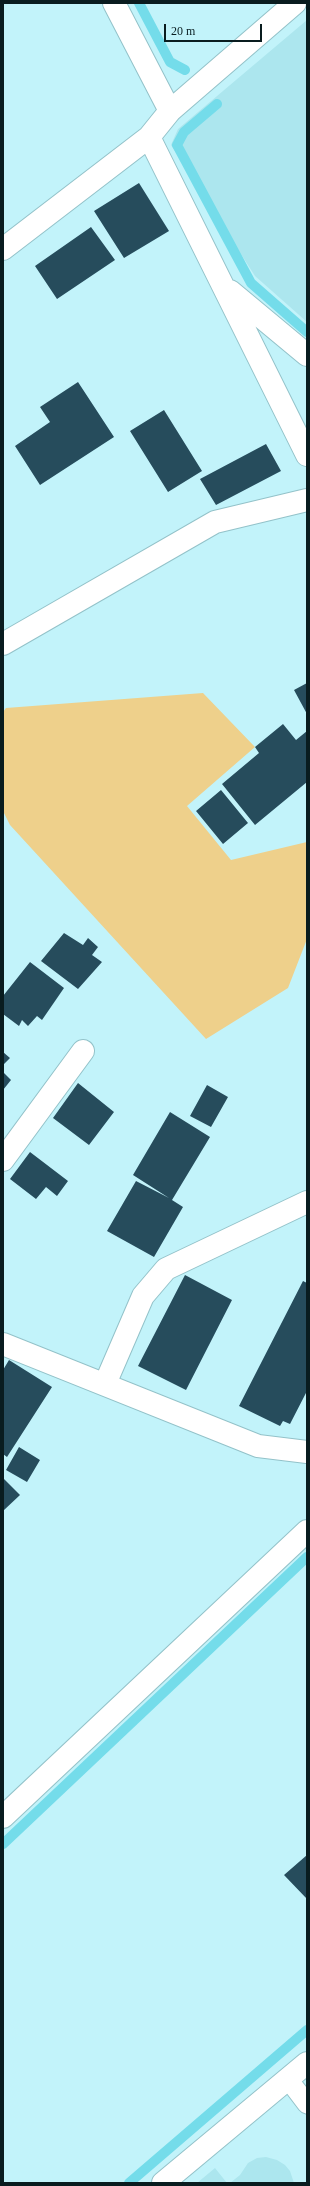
<!DOCTYPE html>
<html>
<head>
<meta charset="utf-8">
<style>
	body { margin:0 }
	#map { position:relative; width:310px; height:2186px; overflow:hidden; background:#c2f3fa; font-family:"Times New Roman",serif }
	canvas { display:block }
	.frame { position:absolute; inset:0; border:4px solid #091c1f; pointer-events:none }
	.scale { position:absolute; left:164px; top:24px; width:98px; height:18px; box-sizing:border-box; border:2px solid #091c1f; border-top:0; padding-left:5px; font-size:12px; line-height:14px; white-space:nowrap; color:#091c1f; -webkit-text-stroke:3px #c2f3fa; paint-order:stroke }
</style>
</head>
<body>
<div id="map">
<canvas width="310" height="2186"></canvas>
<div class="frame"></div>
<div class="scale">20 m</div>
</div>
<script>
const c = document.querySelector('canvas').getContext('2d');
c.lineJoin = 'round';
function fillPath(path, color) {
  c.fillStyle = color;
  c.fill(path, 'evenodd');
}
function toPath(rows) {
  const path = new Path2D();
  for (const r of rows) {
    path.moveTo(r[0], r[1]);
    for (let i = 2; i < r.length; i += 2) path.lineTo(r[i], r[i + 1]);
  }
  return path;
}
function trace(path, color, width, dash) {
  c.strokeStyle = color;
  c.lineWidth = width;
  c.lineCap = dash ? 'butt' : 'round';
  c.setLineDash(dash || []);
  c.stroke(path);
}
fillPath(toPath([
	[307,20,307,322,255,276,171,145,178,129],
	[266,2157,277,2160,285,2165,290,2171,294,2183,230,2183,240,2175,248,2163,257,2158],
	[215,2168,227,2183,197,2183]
]), '#ace6ee');
fillPath(toPath([
	[203,693,255,747,187,806,231,860,307,842,307,939,288,988,206,1039,10,825,3,811,3,712,6,708]
]), '#eed08b');
trace(toPath([
	[139,3,170,62,185,70],
	[217,104,184,132,177,145,251,283,307,332],
	[3,1844,307,1557],
	[129,2183,307,2030]
]), '#74dcea', 10);
fillPath(toPath([
	[139,183,169,231,124,258,94,211],
	[91,227,115,260,57,299,35,266],
	[78,382,114,437,40,485,15,446,50,422,40,407],
	[164,410,202,471,168,492,130,431],
	[266,444,281,471,216,505,200,479],
	[307,683,307,714,294,690],
	[283,724,296,740,307,731,307,782,255,825,222,784,259,753,255,747],
	[221,790,248,823,223,844,196,811],
	[64,933,83,945,88,938,98,947,92,955,102,962,78,989,41,961],
	[30,962,64,988,42,1020,37,1016,28,1026,22,1020,19,1026,3,1014,3,996],
	[3,1052,10,1058,3,1065],
	[3,1072,11,1080,3,1090],
	[78,1083,114,1112,89,1145,53,1118],
	[207,1085,228,1097,211,1127,190,1116],
	[170,1112,210,1137,172,1200,183,1207,154,1257,107,1231,136,1181,169,1198,133,1175],
	[30,1152,68,1181,57,1196,46,1187,36,1199,10,1179],
	[185,1275,232,1300,186,1390,138,1366],
	[303,1281,307,1283,307,1391,290,1424,283,1421,280,1426,239,1406],
	[9,1360,52,1387,7,1457,3,1454,3,1370],
	[19,1447,40,1460,27,1482,6,1470],
	[3,1478,20,1495,3,1511],
	[307,1855,307,1899,284,1875]
]), '#264c5c');
const lane = toPath([
	[288,2079,307,2104]
]);
const street = toPath([
	[114,3,170,111],
	[149,137,307,455],
	[3,249,149,137,170,111,295,3],
	[230,291,307,355],
	[3,644,215,522,307,500],
	[3,1160,83,1051],
	[3,1344,258,1446,307,1452],
	[105,1384,143,1296,166,1269,307,1202],
	[3,1817,307,1531],
	[163,2183,307,2063]
]);
trace(lane, '#93c2c9', 21);
trace(street, '#93c2c9', 24);
trace(lane, '#fff', 19);
trace(street, '#fff', 22);
</script>
</body>
</html>
